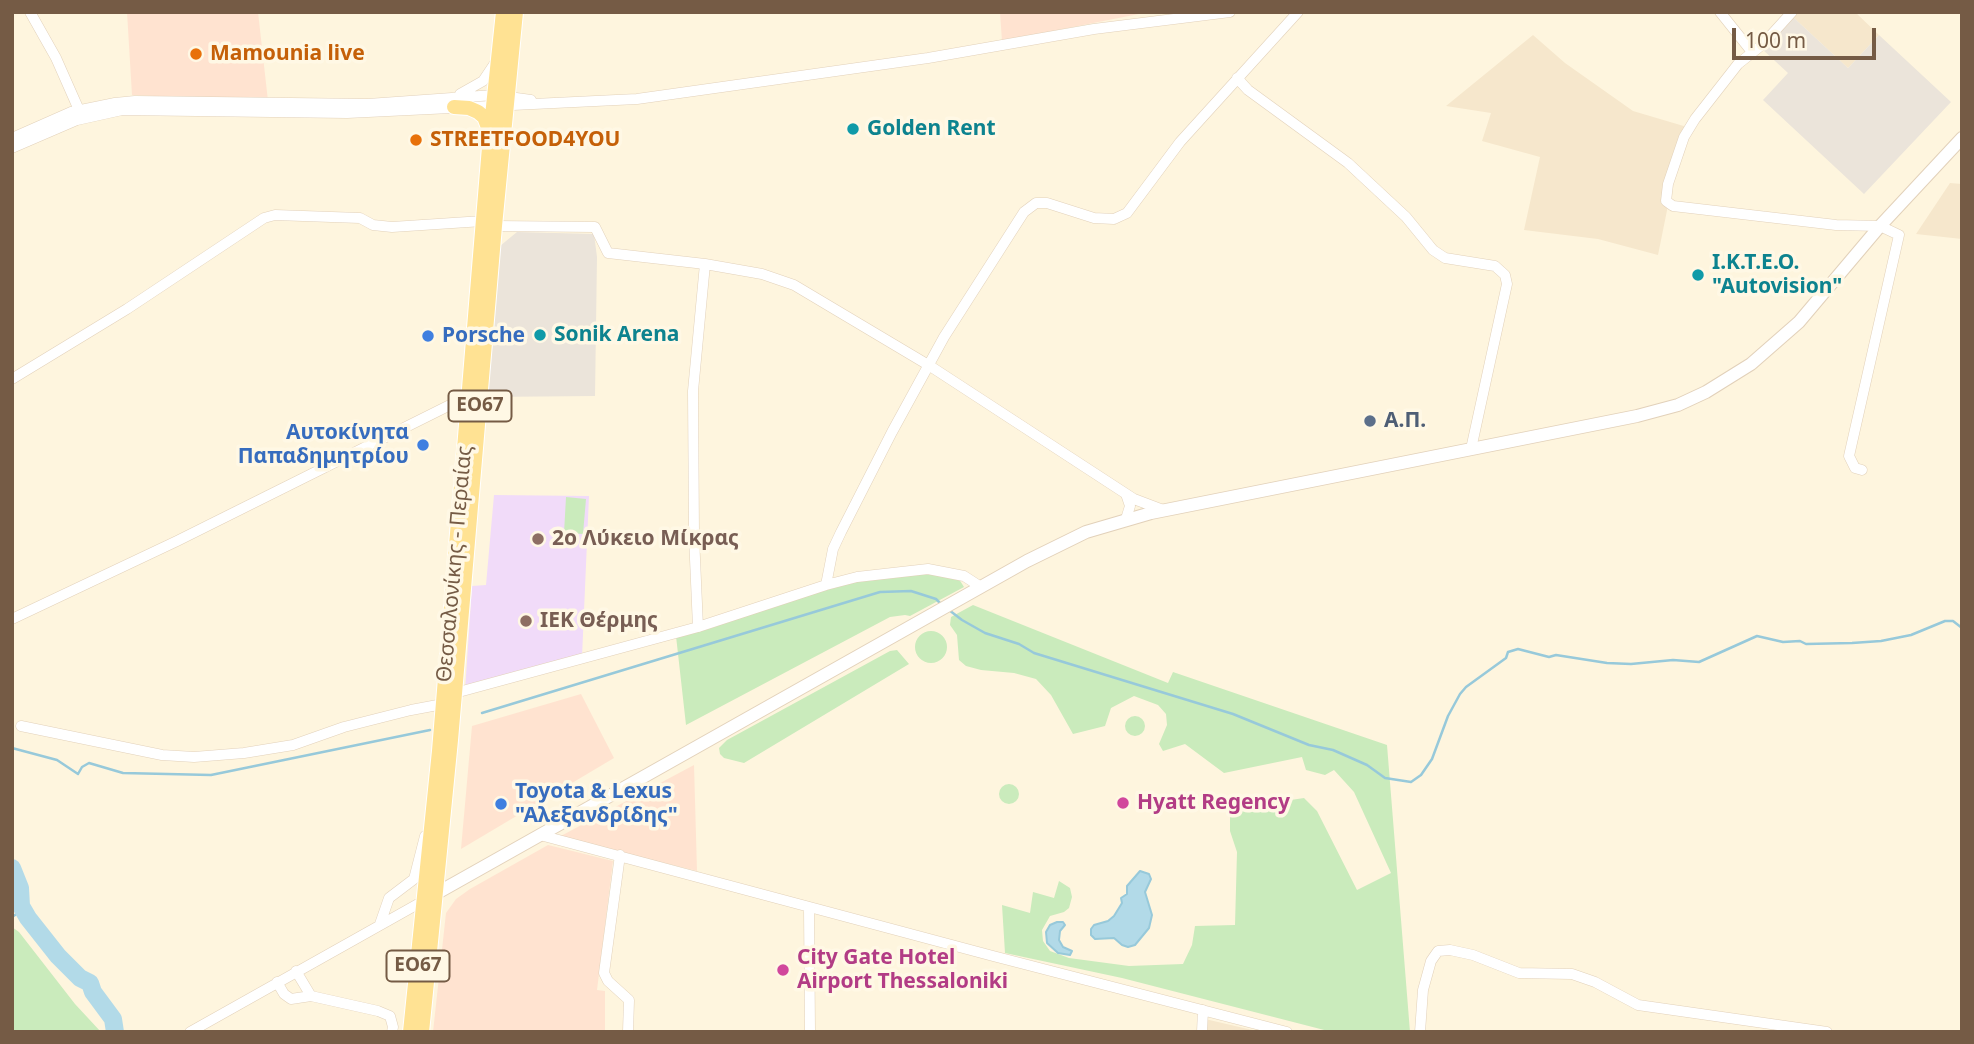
<!DOCTYPE html>
<html>
<head>
<meta charset="utf-8">
<style>
	body { margin:0 }
	#map { position:relative; width:1974px; height:1044px; overflow:hidden; background:#fef5de; font-family:"Noto Sans",sans-serif }
	canvas { display:block }
	.frame { position:absolute; inset:0; border:14px solid #755b45; pointer-events:none }
	.scale { position:absolute; left:1732px; top:28px; width:144px; height:32px; box-sizing:border-box; border:4px solid #755b45; border-top:0; padding-left:9px; font-size:21px; line-height:24px; white-space:nowrap; color:#755b45; -webkit-text-stroke:5px #fff8e5; paint-order:stroke }
</style>
</head>
<body>
<div id="map">
<canvas width="1974" height="1044"></canvas>
<div class="frame"></div>
<div class="scale">100 m</div>
</div>
<script>
const c = document.querySelector('canvas').getContext('2d');
c.lineJoin = 'round';
function fillPath(path, color) {
  c.fillStyle = color;
  c.fill(path, 'evenodd');
}
function toPath(rows) {
  const path = new Path2D();
  for (const r of rows) {
    if (r.length === 3) {
      path.moveTo(r[0] + r[2], r[1]);
      path.arc(r[0], r[1], r[2], 0, 2 * Math.PI);
      continue;
    }
    path.moveTo(r[0], r[1]);
    for (let i = 2; i < r.length; i += 2) path.lineTo(r[i], r[i + 1]);
  }
  return path;
}
function trace(path, color, width, dash) {
  c.strokeStyle = color;
  c.lineWidth = width;
  c.lineCap = dash ? 'butt' : 'round';
  c.setLineDash(dash || []);
  c.stroke(path);
}
function drawText(font, color, halo, rows, align = 'center') {
  c.font = font + ' "Noto Sans",sans-serif';
  c.lineWidth = 7;
  c.setLineDash([]);
  c.textBaseline = 'middle';
  c.strokeStyle = halo;
  c.fillStyle = color;
  for (const [text, x, y, turn = 0] of rows) {
    c.save();
    c.translate(x, y);
    c.rotate((+turn || 0) * Math.PI / 180);
    c.textAlign = isNaN(turn) ? turn : align;
    if (halo) c.strokeText(text, 0, 0);
    c.fillText(text, 0, 0);
    c.restore();
  }
}
fillPath(toPath([
	[1797,12,1855,12,1879,35,1848,68,1793,17],
	[1533,35,1565,63,1633,111,1687,127,1681,141,1658,255,1598,239,1524,230,1540,157,1482,141,1491,113,1446,106],
	[1950,183,1962,184,1962,239,1916,234],
	[1205,1019,1261,1032,1204,1032]
]), '#f6e7cc');
fillPath(toPath([
	[127,12,258,12,268,101,132,95],
	[1000,12,1149,12,1002,41],
	[581,694,614,758,461,849,472,726],
	[694,765,697,871,559,837],
	[548,845,613,861,597,990,605,991,605,1032,433,1032,446,913,456,899,470,889]
]), '#ffe3d0');
fillPath(toPath([
	[1793,17,1848,68,1879,35,1951,102,1864,194,1763,100,1788,73,1762,49],
	[517,232,594,234,597,257,595,396,485,397,500,246]
]), '#ebe4da');
fillPath(toPath([
	[494,495,589,496,582,657,465,691,472,586,486,585]
]), '#f1dbf9');
fillPath(toPath([
	[566,497,586,499,583,534,564,533],
	[927,572,957,576,964,587,910,616,905,615,890,617,686,725,676,636,856,581],
	[973,605,1168,683,1173,672,1387,745,1410,1032,1332,1032,1122,978,1005,953,1002,905,1030,913,1033,892,1054,898,1059,881,1070,888,1072,897,1069,908,1064,912,1050,916,1042,930,1043,941,1050,951,1069,958,1129,966,1183,964,1192,945,1195,926,1235,925,1237,852,1230,831,1230,817,1245,807,1304,798,1317,811,1357,890,1391,873,1354,792,1334,770,1325,775,1306,770,1302,757,1224,773,1185,744,1163,751,1159,744,1167,725,1166,714,1158,705,1134,696,1111,708,1105,726,1073,734,1051,695,1036,679,1014,673,981,670,966,666,959,660,957,635,950,625,951,617],
	[931,647,16],
	[897,650,909,664,744,763,724,758,720,754,719,748,727,740,890,651],
	[1135,726,10],
	[1009,794,10],
	[12,927,19,932,75,1004,101,1032,12,1032]
]), '#caebbc');
const water = toPath([
	[1140,871,1149,874,1151,879,1145,892,1152,915,1149,928,1135,945,1128,947,1122,945,1114,938,1095,939,1091,935,1091,929,1094,925,1108,921,1114,916,1122,903,1121,898,1127,894,1127,886,1140,871],
	[1057,922,1063,922,1065,925,1060,931,1059,940,1063,947,1072,951,1070,955,1058,953,1047,943,1046,932,1050,925,1057,922]
]);
fillPath(water, '#b2dae8');
trace(water, '#97c9da', 2);
trace(toPath([
	[949,610,962,620,985,633,1019,644,1034,653,1233,714,1309,745,1333,750,1367,765,1385,778,1411,782,1421,775,1432,759,1448,716,1460,694,1466,687,1506,658,1508,652,1518,649,1549,657,1556,655,1607,663,1631,664,1673,660,1699,662,1757,636,1783,642,1800,641,1806,644,1852,643,1881,641,1911,635,1945,621,1953,621,1962,628],
	[482,713,880,592,911,591,936,599,941,604],
	[12,748,57,760,78,774,82,767,89,763,123,773,211,775,430,730],
	[12,917,18,913,21,906]
]), '#97c9da', 2.5);
trace(toPath([
	[12,868,20,888,21,906,28,918,58,956,80,978,90,983,93,992,113,1019,115,1032]
]), '#b2dae8', 18);
const minor = toPath([
	[30,12,56,58,79,110],
	[1720,12,1752,52],
	[1792,12,1763,44,1738,64,1695,119,1684,137,1668,184,1666,201,1673,206,1836,225,1880,226,1899,235,1849,456,1855,468,1862,470],
	[1237,78,1248,90,1348,163,1406,217,1433,250,1445,258,1495,266,1505,275,1507,284,1471,449],
	[460,94,483,81,497,60],
	[12,138,71,112,115,103,135,101,368,104,494,95,531,100],
	[12,148,77,120,122,110,347,113,637,99,928,58,1094,29,1230,12],
	[495,226,595,227,608,253,705,264,693,391,694,536,698,627],
	[705,264,762,274,794,285,930,366,1134,499,1163,510],
	[12,379,127,309,264,218,275,215,360,218,373,225,392,227,483,221],
	[1126,519,1130,506,1126,494],
	[981,587,964,576,928,569,857,577,826,585,833,549,841,532,892,432,944,337,1024,212,1036,203,1047,203,1094,218,1114,219,1127,213,1180,142,1298,12],
	[12,619,177,541,450,405,468,402],
	[455,693,698,627,826,585],
	[21,726,162,755,194,757,244,753,293,745,344,727,411,710,443,704],
	[540,835,993,956,1287,1032],
	[620,855,604,973,608,981,629,1000,628,1032],
	[809,908,810,1032],
	[380,924,389,898,414,879,425,836],
	[296,971,311,996,378,1011,390,1016,393,1027,392,1032],
	[277,982,284,994,291,999,311,996],
	[190,1032,425,900],
	[1202,1032,1203,1010],
	[1420,1032,1423,990,1431,961,1438,951,1450,950,1473,955,1519,973,1572,974,1595,982,1638,1005,1827,1032]
]);
const tertiary = toPath([
	[430,897,1027,561,1086,532,1151,513,1637,416,1678,405,1706,392,1751,364,1799,322,1880,226,1962,138]
]);
const primary = toPath([
	[454,107,469,108,478,112,484,117,489,130],
	[410,1032,439,751,490,135,503,12],
	[422,1032,451,740,495,226,516,12]
]);
trace(minor, '#e2d1ba', 11);
trace(tertiary, '#e2d1ba', 14);
trace(primary, '#fff', 16);
trace(minor, '#fff', 10);
trace(tertiary, '#fff', 12);
trace(primary, '#ffe293', 14);
for (const [x, y, r, color] of [
	[196,54,7,"#e8710a"],
	[853,129,7,"#0f9aa8"],
	[416,140,7,"#e8710a"],
	[1698,275,7,"#0f9aa8"],
	[540,335,7,"#0f9aa8"],
	[428,336,7,"#3f7fe0"],
	[1370,421,7,"#5c6f8a"],
	[423,445,7,"#3f7fe0"],
	[538,539,7,"#8d6e63"],
	[526,621,7,"#8d6e63"],
	[1123,803,7,"#d1479c"],
	[501,804,7,"#3f7fe0"],
	[783,970,7,"#d1479c"]
]) {
  const dot = new Path2D();
  dot.arc(x, y, r, 0, 2 * Math.PI);
  c.fillStyle = color;
  c.fill(dot);
  trace(dot, '#fff8e5', 2.5);
}
for (const [x, y, w] of [
	[480,406,63],
	[418,966,63]
]) {
  const box = new Path2D();
  box.roundRect(x - w / 2, y - 15.5, w, 31, 5);
  c.fillStyle = '#fff8e5';
  c.fill(box);
  trace(box, '#755b45', 2);
}
drawText('bold 19px', '#755b45', null, [
	["ΕΟ67",480,406],
	["ΕΟ67",418,966]
]);
drawText('bold 21px', '#c56008', '#fff8e5', [
	["Mamounia live",210,54],
	["STREETFOOD4YOU",430,140]
], 'left');
drawText('bold 21px', '#0d838f', '#fff8e5', [
	["Golden Rent",867,129],
	["I.Κ.Τ.Ε.Ο.",1712,263],
	["\"Autovision\"",1712,287],
	["Sonik Arena",554,335]
], 'left');
drawText('bold 21px', '#366cbe', '#fff8e5', [
	["Porsche",442,336],
	["Αυτοκίνητα",409,433,"right"],
	["Παπαδημητρίου",409,457,"right"],
	["Toyota & Lexus",515,792],
	["\"Αλεξανδρίδης\"",515,816]
], 'left');
drawText('bold 21px', '#4e5e75', '#fff8e5', [
	["Α.Π.",1384,421]
], 'left');
drawText('bold 21px', '#785e54', '#fff8e5', [
	["2ο Λύκειο Μίκρας",552,539],
	["ΙΕΚ Θέρμης",540,621]
], 'left');
drawText('21px', '#755b45', '#fff8e5', [
	["Θεσσαλονίκης - Περαίας",455,564,-85]
]);
drawText('bold 21px', '#b23c85', '#fff8e5', [
	["Hyatt Regency",1137,803],
	["City Gate Hotel",797,958],
	["Airport Thessaloniki",797,982]
], 'left');
</script>
</body>
</html>
